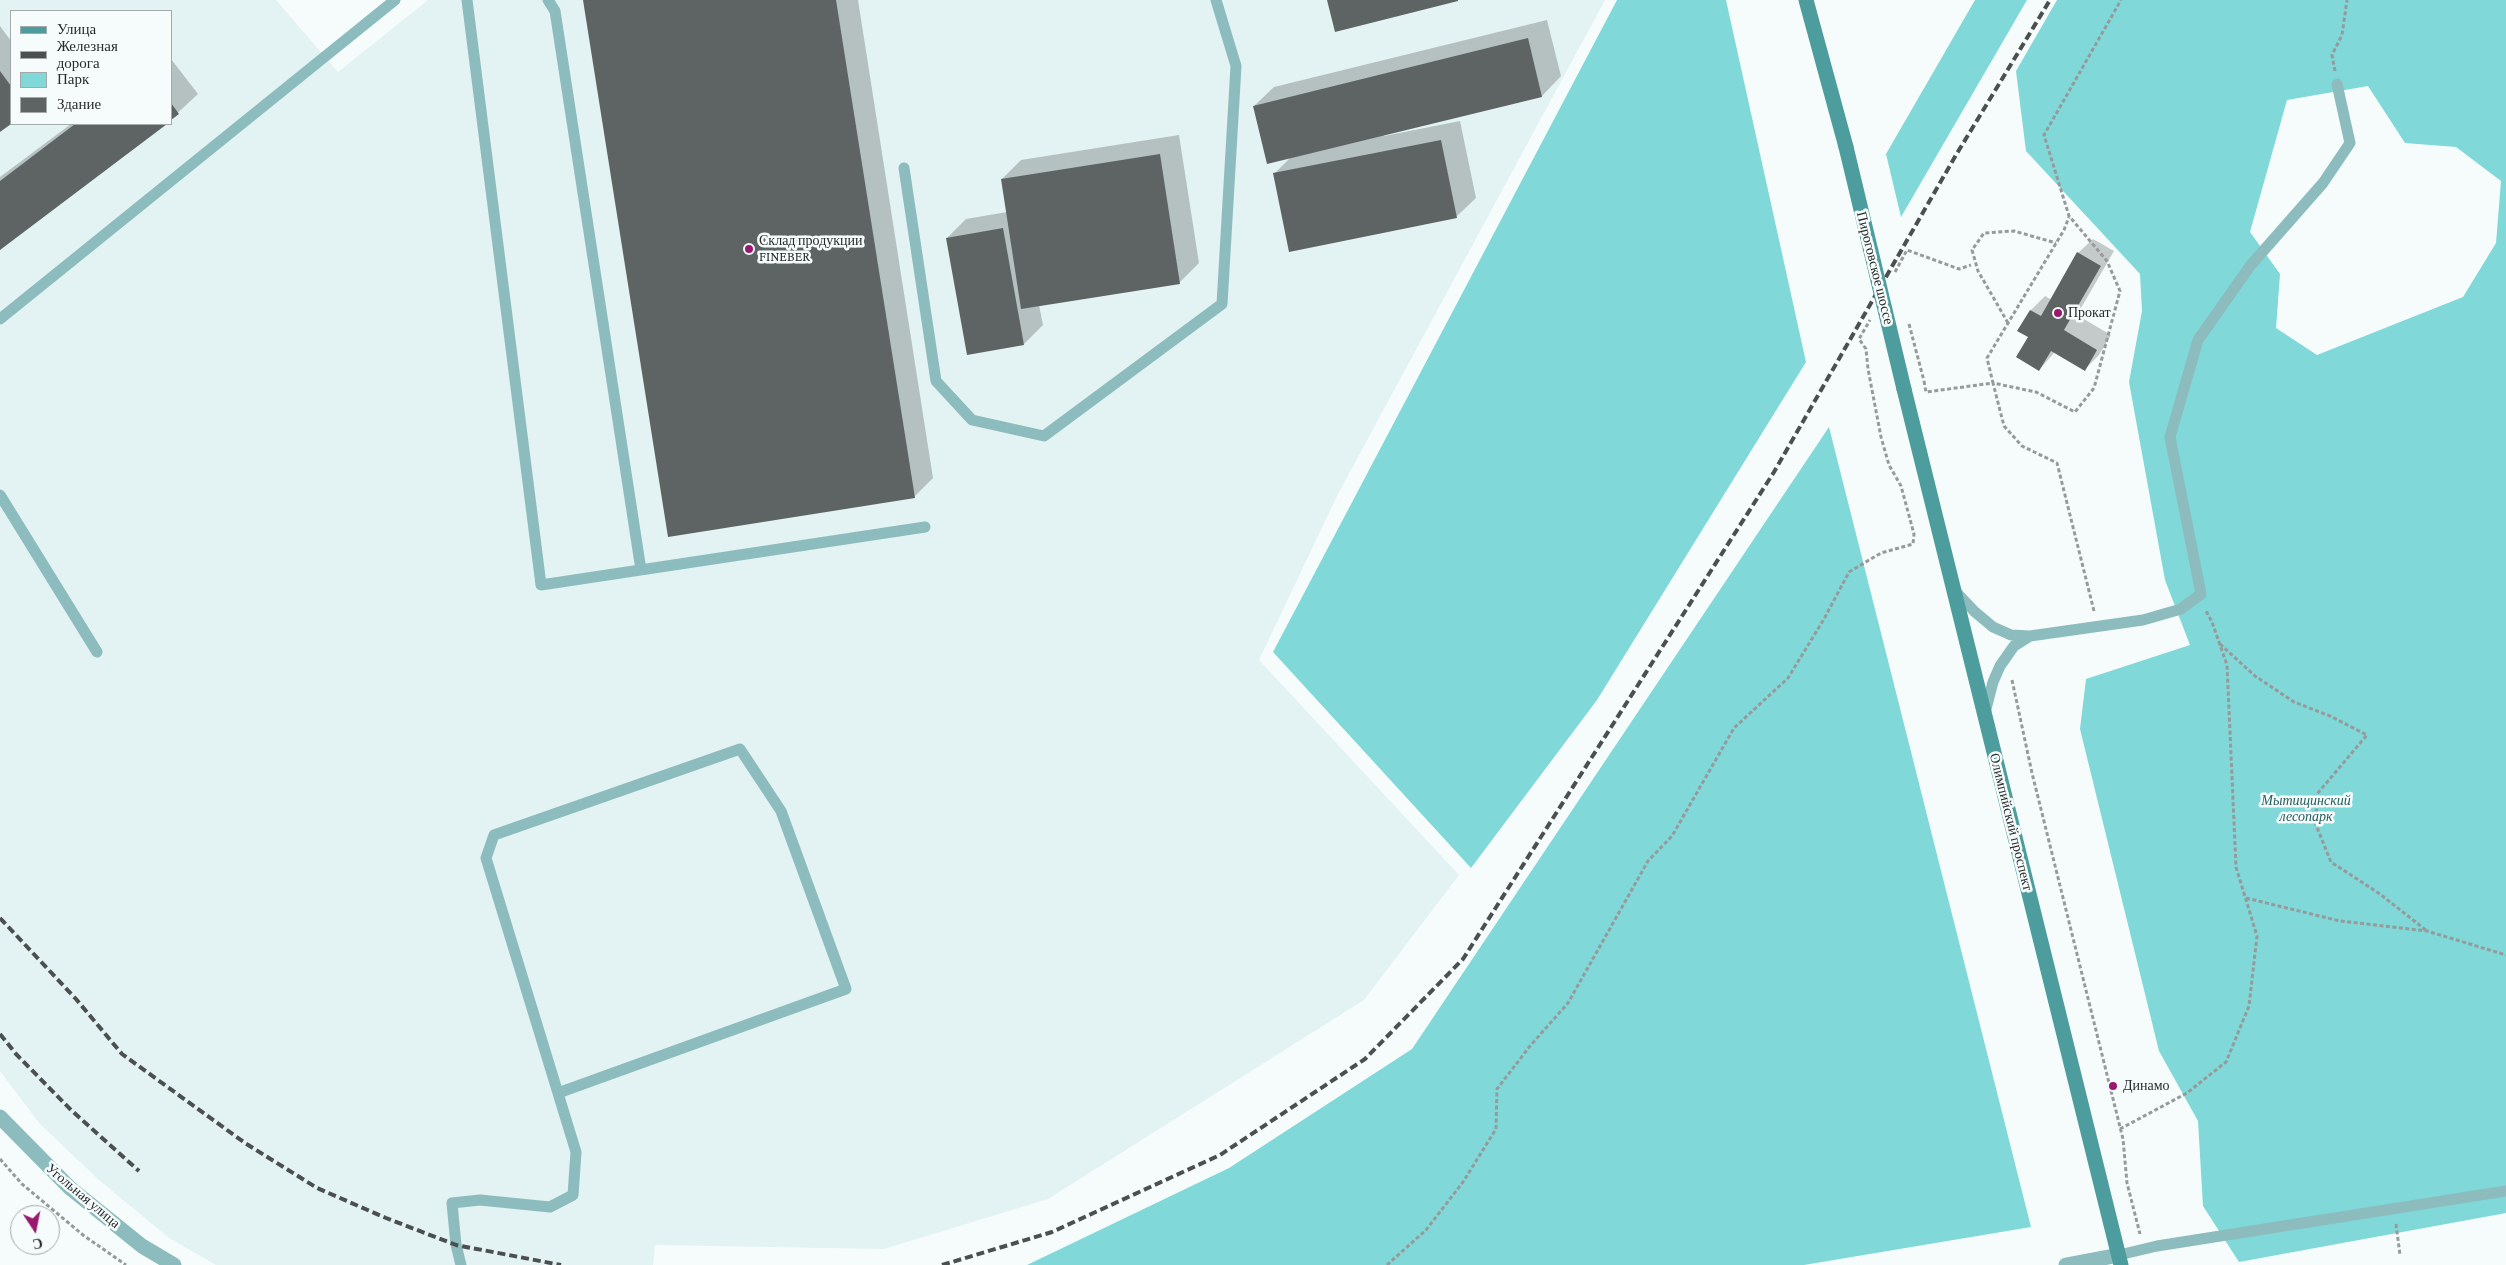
<!DOCTYPE html>
<html>
<head>
<meta charset="utf-8">
<style>
	body { margin:0 }
	#map { position:relative; width:2506px; height:1265px; overflow:hidden; background:#f6fcfc; font-family:"Crimson Pro",serif }
	canvas { display:block }
	.legend { position:absolute; left:10px; top:10px; width:162px; height:115px; box-sizing:border-box; background:#f6fcfc; border:1px solid #a4a9a9; margin:0; padding:6px 9px; list-style:none; font-size:15px; color:#2a2c2c }
	.legend li { display:flex; align-items:center; gap:10px; height:25px }
	.legend b { width:25px; border:1px solid #a4a9a9 }
	.north { position:absolute; left:10px; top:1205px; width:50px; height:50px; box-sizing:border-box; background:#f6fcfc; border:1px solid #a4a9a9; border-radius:50%; rotate:169deg; font-size:14px; font-weight:700; line-height:20px; text-align:center; color:#2a2c2c }
	.north::after { content:''; display:block; margin:auto; width:18px; height:22px; background:#9a186d; clip-path:polygon(50% 0,100% 100%,50% 72%,0 100%) }
</style>
</head>
<body>
<div id="map">
<canvas width="2506" height="1265"></canvas>
<ul class="legend">
<li><b style="height:6px;background:#4e9d9e"></b>Улица</li>
<li><b style="height:6px;background:#4c4f4f"></b>Железная дорога</li>
<li><b style="height:14px;background:#80d8d9"></b>Парк</li>
<li><b style="height:14px;background:#5e6363"></b>Здание</li>
</ul>
<div class="north">С</div>
</div>
<script>
const c = document.querySelector('canvas').getContext('2d');
c.lineJoin = 'round';
function fillPath(path, color) {
  c.fillStyle = color;
  c.fill(path, 'evenodd');
}
function toPath(rows) {
  const path = new Path2D();
  for (const r of rows) {
    path.moveTo(r[0], r[1]);
    for (let i = 2; i < r.length; i += 2) path.lineTo(r[i], r[i + 1]);
  }
  return path;
}
function trace(path, color, width, dash) {
  c.strokeStyle = color;
  c.lineWidth = width;
  c.lineCap = dash ? 'butt' : 'round';
  c.setLineDash(dash || []);
  c.stroke(path);
}
function drawText(font, color, halo, rows, align = 'center') {
  c.font = font + ' "Crimson Pro",serif';
  c.lineWidth = 5;
  c.setLineDash([]);
  c.textBaseline = 'middle';
  c.strokeStyle = halo;
  c.fillStyle = color;
  for (const [text, x, y, turn = 0] of rows) {
    c.save();
    c.translate(x, y);
    c.rotate((+turn || 0) * Math.PI / 180);
    c.textAlign = isNaN(turn) ? turn : align;
    if (halo) c.strokeText(text, 0, 0);
    c.fillText(text, 0, 0);
    c.restore();
  }
}
fillPath(toPath([
	[0,0,276,0,338,72,428,0,1605,0,1338,494,1259,660,1459,875,1364,1000,1048,1199,884,1249,655,1245,653,1265,216,1265,169,1238,99,1180,40,1124,0,1071],
	[11,11,171,11,171,124,11,124]
]), '#e3f2f2');
fillPath(toPath([
	[1617,0,1726,0,1806,362,1597,700,1471,868,1273,652],
	[1975,0,2027,0,1901,217,1886,154],
	[2057,0,2506,0,2506,1213,2239,1262,2203,1206,2198,1121,2159,1051,2080,729,2086,679,2190,645,2165,580,2129,382,2142,311,2140,274,2026,151,2016,71],
	[2368,86,2405,143,2456,147,2501,181,2496,243,2463,297,2317,355,2276,328,2280,274,2250,232,2287,100],
	[1829,427,2031,1227,1804,1265,1027,1265,1229,1168,1412,1049]
]), '#80d8d9');
fillPath(toPath([
	[584,0,858,0,933,478,914,497],
	[1547,20,1561,76,1542,96,1384,134,1384,136,1460,121,1476,198,1456,217,1274,174,1291,157,1254,106,1274,87],
	[0,26,11,41,11,122,0,130],
	[171,59,198,94,171,119],
	[71,124,164,124,0,248,0,177],
	[1179,135,1199,263,1179,283,1039,305,1043,325,1024,344,947,238,966,219,1007,212,1002,179,1021,160],
	[2093,239,2114,251,2077,315,2111,335,2099,355,2085,369,2055,352,2039,370,2030,336,2019,330,2031,310,2045,296,2052,300,2078,253]
]), '#0003');
fillPath(toPath([
	[583,0,836,0,915,498,668,537],
	[1327,0,1458,0,1458,1,1335,32],
	[1528,38,1542,97,1267,164,1253,106],
	[0,71,11,86,11,124,0,132],
	[171,103,179,114,171,120],
	[75,124,167,124,0,250,0,181],
	[1441,140,1457,218,1289,252,1273,173],
	[1160,154,1180,284,1021,309,1001,179],
	[1003,228,1024,345,967,355,946,238],
	[2077,252,2101,266,2064,330,2097,350,2085,371,2051,351,2039,371,2016,357,2028,337,2017,331,2030,310,2041,316]
]), '#5e6363');
trace(toPath([
	[2335,71,2332,55,2342,35,2347,0],
	[1895,272,1907,250,1959,269,1971,265],
	[2008,323,1978,271,1972,250,1984,233,2014,231,2056,243],
	[1924,381,1926,392,1993,383,1987,358,2064,230,2069,217],
	[2094,611,2057,463,2022,446,2004,426,1993,383,2036,392,2075,412,2094,388,2120,291,2107,261,2069,216,2044,135,2121,0],
	[2220,644,2255,676,2294,702,2330,716,2367,735,2317,794,2316,825,2331,862,2380,894,2427,931],
	[2012,680,2032,773,2123,1139,2127,1183,2140,1234],
	[2246,898,2340,921,2427,931,2506,955],
	[2120,1129,2187,1093,2226,1062,2249,1006,2257,936,2236,867,2227,665,2212,622,2205,609],
	[0,1159,22,1184,83,1235,126,1265],
	[2396,1224,2400,1255],
	[1387,1265,1426,1230,1463,1182,1496,1129,1497,1089,1530,1046,1568,1003,1648,861,1672,836,1734,728,1788,678,1824,619,1849,572,1881,553,1913,544,1914,534,1901,486,1889,465,1881,437,1868,369,1866,349,1859,339,1870,320]
]), '#969a9a', 3, [4, 2.5]);
trace(toPath([
	[467,0,541,585,925,527],
	[548,0,555,11,641,570],
	[904,168,936,381,972,420,1044,436,1222,304,1236,66,1216,0],
	[0,319,395,0],
	[0,495,97,652],
	[1955,591,1975,612,1993,627,2011,635,2030,636,2143,620,2181,609,2201,594,2170,437,2198,340,2250,266,2323,183,2350,143,2337,84],
	[1985,713,1993,682,2000,666,2014,646,2030,636],
	[2119,1255,2157,1246,2506,1191],
	[461,1265,456,1245,452,1203,480,1200,550,1207,573,1195,576,1152,486,858,494,835,740,749,781,811,846,989,558,1093]
]), '#8cbcbd', 11);
trace(toPath([
	[0,1117,70,1188,142,1246,174,1265],
	[2066,1265,2119,1255]
]), '#8cbcbd', 15);
trace(toPath([
	[1806,0,1846,147],
	[1904,389,2121,1265]
]), '#4e9d9e', 15);
trace(toPath([
	[0,918,76,999,122,1054,245,1143,317,1188,386,1218,456,1245,561,1265],
	[0,1034,16,1054,71,1110,139,1171],
	[942,1265,1052,1232,1220,1155,1365,1059,1463,959,1774,472,1956,155,2050,0]
]), '#4c4f4f', 4, [8, 4]);
trace(toPath([
	[1909,324,1924,381]
]), '#969a9a', 3, [4, 2.5]);
trace(toPath([
	[1846,147,1904,389]
]), '#4e9d9e', 15);
for (const [x, y, r, color] of [
	[749,249,5,"#9a186d"],
	[2058,313,5,"#9a186d"],
	[2113,1086,5,"#9a186d"]
]) {
  const dot = new Path2D();
  dot.arc(x, y, r, 0, 2 * Math.PI);
  c.fillStyle = color;
  c.fill(dot);
  trace(dot, '#f6fcfc', 2);
}
drawText('14px', '#2a2c2c', '#f6fcfc', [
	["Склад продукции",759,241],
	["FINEBER",759,257],
	["Прокат",2068,313],
	["Динамо",2123,1086]
], 'left');
drawText('14px', '#2a2c2c', '#f6fcfc', [
	["Пироговское шоссе",1875,268,76],
	["Олимпийский проспект",2011,822,76],
	["Угольная улица",83,1196,40]
]);
drawText('italic 14px', '#265d5e', '#f6fcfc', [
	["Мытищинский",2306,801],
	["лесопарк",2306,817]
]);
</script>
</body>
</html>
